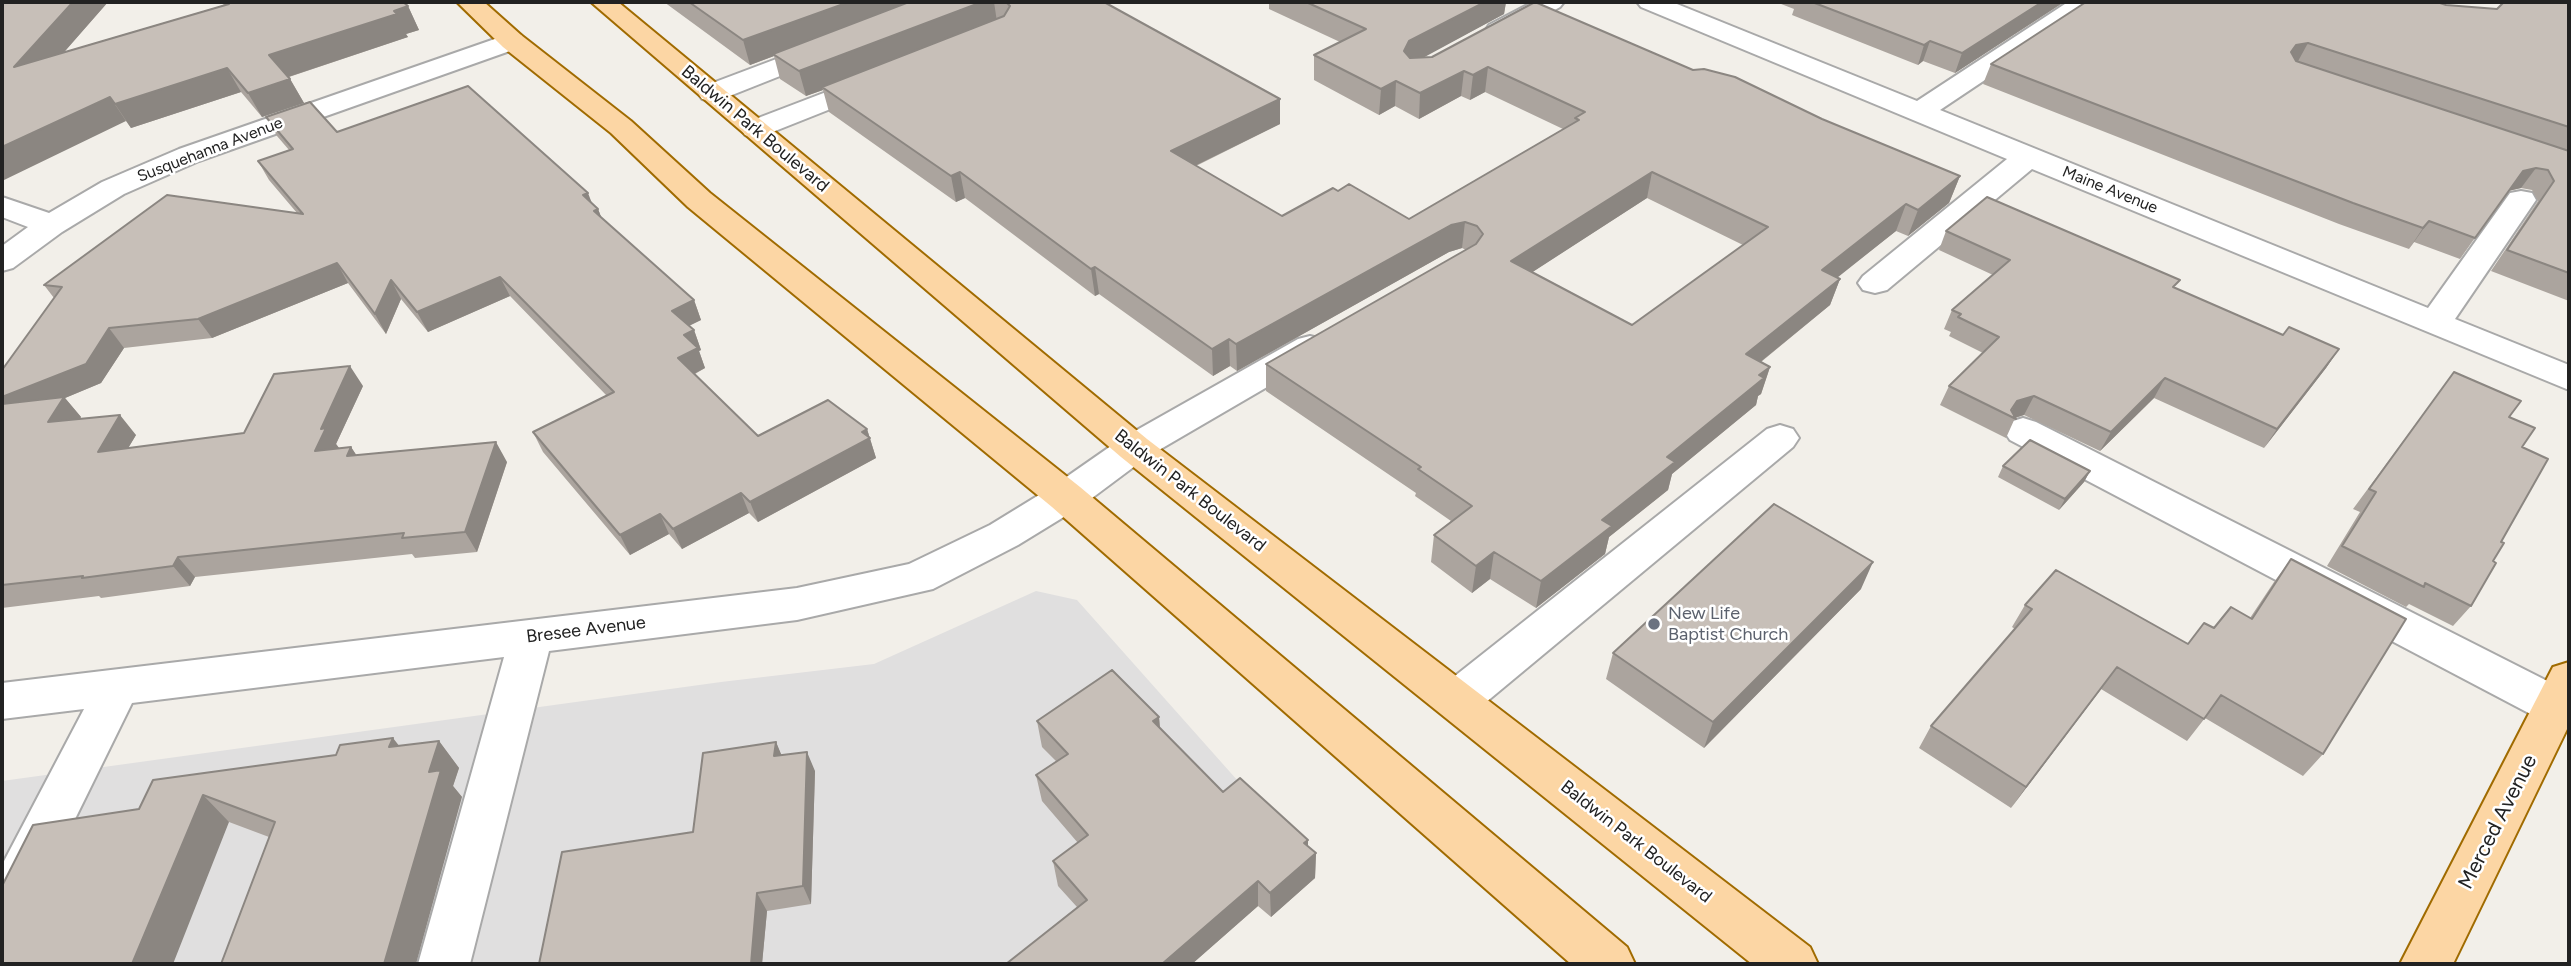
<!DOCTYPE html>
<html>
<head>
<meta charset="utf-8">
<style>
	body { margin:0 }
	#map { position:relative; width:2571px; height:966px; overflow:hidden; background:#f2efe9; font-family:Figtree,sans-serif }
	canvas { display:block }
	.frame { position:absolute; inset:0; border:4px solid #222; pointer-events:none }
</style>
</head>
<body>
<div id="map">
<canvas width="2571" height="966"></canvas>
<div class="frame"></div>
</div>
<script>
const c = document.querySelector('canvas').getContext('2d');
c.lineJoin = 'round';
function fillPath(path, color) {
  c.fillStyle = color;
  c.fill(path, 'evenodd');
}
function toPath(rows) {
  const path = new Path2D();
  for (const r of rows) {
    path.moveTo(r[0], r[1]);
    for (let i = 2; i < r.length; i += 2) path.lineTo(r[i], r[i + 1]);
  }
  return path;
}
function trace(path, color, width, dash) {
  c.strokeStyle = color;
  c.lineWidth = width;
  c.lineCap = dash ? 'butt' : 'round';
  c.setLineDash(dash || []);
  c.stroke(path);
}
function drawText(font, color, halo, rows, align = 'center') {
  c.font = font + ' Figtree,sans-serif';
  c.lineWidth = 5;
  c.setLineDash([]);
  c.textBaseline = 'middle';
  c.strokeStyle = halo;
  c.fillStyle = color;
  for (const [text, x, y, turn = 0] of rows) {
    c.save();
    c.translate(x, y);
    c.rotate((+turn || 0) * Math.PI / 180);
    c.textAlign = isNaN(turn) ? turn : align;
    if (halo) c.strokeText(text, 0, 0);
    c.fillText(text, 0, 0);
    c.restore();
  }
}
fillPath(toPath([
	[1036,591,1077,600,1246,790,1031,964,2,964,2,781,721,682,874,664]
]), '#e0dfdf');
const minor = toPath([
	[1533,2,1564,2,1560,7,1507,37,1489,37,1485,31,1489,25,1533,2],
	[1637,2,1672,2,1917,101,2068,2,2097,2,2094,7,1940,110,2428,308,2510,193,2521,191,2532,193,2536,200,2455,319,2569,365,2569,390,2032,169,1887,290,1875,293,1863,290,1858,283,1863,276,2007,159,1641,7,1637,2],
	[512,33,521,35,525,41,521,47,199,161,124,194,62,232,13,268,2,271,2,246,28,227,2,217,2,197,49,213,102,182,179,149,512,33],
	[824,41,833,43,837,49,833,55,722,99,712,101,702,99,698,93,702,87,824,41],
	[876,73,886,75,890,81,886,87,765,135,755,138,745,135,741,129,745,123,876,73],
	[1310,336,1322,339,1327,347,1322,355,1147,457,1080,507,1018,545,933,589,797,620,549,651,470,964,418,964,504,657,132,703,20,931,2,938,2,865,84,709,2,719,2,683,797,588,909,564,990,525,1052,487,1121,439,1298,339,1310,336],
	[2023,418,2036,422,2569,692,2569,720,2556,724,2540,719,2010,440,2004,431,2010,422,2023,418],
	[1780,425,1793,429,1799,438,1793,447,1473,713,1457,718,1441,713,1435,700,1441,687,1767,429,1780,425]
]);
const major = toPath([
	[457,2,484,2,521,35,631,121,710,193,1080,487,1627,947,1635,964,1571,964,1052,507,688,207,611,133,503,47,457,2],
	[591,2,618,2,1147,439,1810,947,1818,964,1752,964,1121,457,591,2],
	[2569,662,2569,725,2453,964,2400,964,2553,667,2569,662]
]);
trace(minor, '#a9a9a9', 4);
trace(major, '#a06b00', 4);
fillPath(minor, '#fff');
fillPath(major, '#fcd6a4');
fillPath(toPath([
	[2,2,108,2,64,52,224,5,221,2,403,2,408,6,419,30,406,34,408,37,289,77,304,103,262,117,241,92,131,128,126,121],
	[664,2,1104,2,1280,99,1280,124,1196,166,1282,216,1338,191,1409,219,1563,129,1485,92,1470,100,1461,96,1419,119,1395,106,1379,115,1314,80,1314,55,1340,42,1269,9,1269,2,1506,2,1504,14,1423,57,1693,70,1822,119,1960,176,1949,203,1908,236,1896,231,1837,277,1840,279,1830,305,1761,362,1770,367,1761,394,1758,396,1756,405,1672,474,1668,490,1609,537,1605,554,1536,608,1490,579,1472,593,1431,562,1434,535,1451,521,1415,496,1416,493,1266,391,1266,364,1466,250,1462,248,1449,252,1237,371,1230,366,1213,376,1099,294,1095,296,965,198,956,202,829,112,823,90,806,96,780,79,774,56,750,65],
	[1647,198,1743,245,1632,325,1532,272],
	[1776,2,2064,2,1955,73,1923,61,1918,65,1792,15,1794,9],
	[2569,2,2569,301,2491,271,2538,201,2532,190,2521,188,2508,191,2460,259,2414,242,2409,249,2339,224,1983,84,1991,64,2446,5,2497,9],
	[266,117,337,132,592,203,598,209,601,217,694,300,701,320,689,326,694,330,701,350,699,351,705,368,695,374,758,436,867,429,876,458,758,522,749,513,682,549,669,534,630,555,543,452,533,432,607,396,510,296,428,332,401,299,386,334,348,283,212,338,124,348,101,383,65,398,81,417,79,419,136,435,128,448,244,433,363,386,336,444,339,448,351,447,357,456,507,462,477,552,415,558,412,554,195,577,190,586,101,598,99,596,2,608,2,370,54,298,44,285,297,213,269,180,258,161,289,150,277,136],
	[1946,231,2175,288,2283,335,2339,349,2326,368,2264,448,2154,398,2100,451,2024,415,2015,418,2006,438,1940,405,1949,386,1983,353,1949,336,1951,332,1944,329,1952,310,1993,275,1939,250],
	[2454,372,2509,417,2522,447,2501,542,2471,606,2453,626,2409,604,2406,607,2327,566,2360,512,2353,509],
	[2003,466,2090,471,2084,482,2059,510,1998,477],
	[2291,559,2323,754,2303,776,2205,718,2187,741,2101,689,2011,808,1919,748,1931,726,2015,629,2012,627,2025,605,2188,644,2214,628,2250,618,2274,582],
	[1861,589,1704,748,1606,679,1613,653],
	[1159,717,1160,728,1223,792,1308,846,1316,853,1315,878,1271,917,1258,906,1192,964,1006,964,1077,907,1058,886,1053,861,1078,843,1042,801,1036,775,1056,761,1042,747,1037,721],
	[439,741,459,768,453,786,462,797,269,837,229,822,139,809,336,755],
	[776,742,781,755,815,771,811,904,767,911,762,964,539,964,693,832]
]), '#aba49e');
fillPath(toPath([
	[73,2,108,2,31,90,14,67],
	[849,2,912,2,773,54,774,56,750,65,743,40],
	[982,2,994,2,997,22,822,87,823,90,806,96,799,71],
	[1485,2,1506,2,1504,14,1408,66,1404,51,1409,41],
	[2042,2,2064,2,1955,73,1962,53],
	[408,6,419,30,406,34,408,37,282,79,269,55],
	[1930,41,1923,61,1918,65,1924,45],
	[2308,43,2297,63,2291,52,2296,45],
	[1488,67,1485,92,1470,100,1473,75],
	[227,68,241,92,131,128,115,104],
	[1464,71,1461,96,1419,119,1420,93],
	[290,79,304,103,262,117,248,93],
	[1396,81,1395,106,1379,115,1381,89],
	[110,97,126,121,2,181,2,147],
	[1280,99,1280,124,1172,177,1171,151],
	[2536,168,2521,188,2508,191,2523,171],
	[960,172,965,198,956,202,951,176],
	[1652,172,1647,198,1508,288,1511,261],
	[1960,176,1949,203,1908,236,1918,210],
	[588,193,595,211,598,209,606,229,583,195],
	[1906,204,1896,231,1813,297,1822,270],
	[2429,221,2409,249,2423,228],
	[1465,222,1462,248,1449,252,1237,371,1236,344,1451,225],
	[337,263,348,283,212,338,198,319],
	[1095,267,1099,294,1095,296,1091,269],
	[500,277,510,296,428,332,417,312],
	[1840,279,1830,305,1737,381,1746,354],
	[391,280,401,299,386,334,375,314],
	[694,300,701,320,680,330,672,311],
	[109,328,124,348,101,383,65,398,81,417,65,442,2,424,2,397],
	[694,330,701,350,699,351,705,368,686,378,678,358,684,335],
	[1229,339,1230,366,1213,376,1212,349],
	[2339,349,2326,368,2264,448,2277,429],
	[350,366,363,386,336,444,339,448,315,451,321,429],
	[1770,367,1761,394,1758,396,1756,405,1672,474,1668,490,1609,537,1605,554,1536,608,1541,581,1667,457,1759,375],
	[2165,378,2154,398,2100,451,2111,432],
	[2034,396,2024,415,2014,418,2009,416,2017,401],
	[120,415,136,435,114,472,98,452],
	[867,429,876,458,758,522,750,502],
	[496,442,507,462,477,552,465,532],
	[351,447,364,467,347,456],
	[2090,471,2084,482,2059,510,2065,499],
	[741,493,749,513,682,549,673,529],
	[660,514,669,534,630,555,620,535],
	[1494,552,1490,579,1472,593,1476,566],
	[178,557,195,577,190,586,173,566],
	[1873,562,1861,589,1704,748,1713,722],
	[2117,667,2101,689,2011,808,2026,787],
	[1159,717,1161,744,1153,721],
	[393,738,414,765,389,747],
	[439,741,459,768,453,786,462,797,416,964,384,964,429,772],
	[776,742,784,761,774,756],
	[807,752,815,771,811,904,803,886],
	[203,795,229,822,173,964,132,964],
	[1308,840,1308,860,1316,853,1315,878,1271,917,1270,893,1304,843],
	[1258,881,1258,906,1192,964,1162,964],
	[757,893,767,911,762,964,751,964]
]), '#8b8681');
const building = toPath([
	[2,2,73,2,14,67,229,4,227,2,403,2,408,6,394,11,397,14,269,55,290,79,248,93,227,68,115,104,110,97,2,147,2,2],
	[689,2,849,2,743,40,689,2],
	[909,2,982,2,799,71,773,54,909,2],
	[1006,2,1104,2,1280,99,1171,151,1282,216,1333,188,1338,191,1349,184,1409,219,1579,120,1575,118,1585,112,1488,67,1473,75,1464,71,1420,93,1396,81,1381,89,1314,55,1366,29,1306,2,1485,2,1409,41,1404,51,1410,58,1432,57,1535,2,1693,70,1704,69,1735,77,1822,119,1960,176,1918,210,1906,204,1822,270,1840,279,1746,354,1770,367,1759,375,1764,378,1667,457,1675,462,1602,520,1612,526,1541,581,1494,552,1476,566,1434,535,1472,506,1418,469,1421,467,1266,364,1476,244,1483,234,1477,226,1465,222,1451,225,1236,344,1229,339,1212,349,1095,267,1091,269,960,172,951,176,822,87,1004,16,1010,6,1006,2],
	[1652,172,1768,227,1632,325,1511,261,1652,172],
	[1812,2,2042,2,1962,53,1930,41,1924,45,1812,2],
	[2086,2,2437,2,2446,5,2497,9,2504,2,2569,2,2569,127,2308,43,2296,45,2291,52,2296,61,2569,151,2569,273,2507,250,2554,181,2548,170,2536,168,2523,171,2475,238,2429,221,2423,228,2353,203,1991,64,2086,2],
	[468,86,588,193,583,195,598,209,594,211,694,300,672,311,694,330,684,335,698,348,678,358,758,436,828,400,867,429,862,432,870,438,750,502,741,493,673,529,660,514,620,535,533,432,614,392,500,277,417,312,391,280,375,314,337,263,198,319,109,328,86,364,2,397,2,370,62,287,44,285,167,195,303,214,258,161,293,149,266,117,310,102,337,132,468,86],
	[1987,197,2180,280,2173,287,2283,335,2289,327,2339,349,2277,429,2165,378,2111,432,2034,396,2017,401,2011,410,2016,419,1949,386,1999,337,1958,317,1961,314,1952,310,2010,260,1946,231,1987,197],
	[350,366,321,429,326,428,315,451,351,447,347,456,496,442,465,532,402,538,404,533,178,557,173,566,82,578,83,576,2,585,2,404,64,397,48,422,120,415,98,452,244,433,274,374,350,366],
	[2454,372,2521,401,2509,417,2535,428,2522,447,2548,459,2501,542,2504,543,2493,561,2496,563,2471,606,2425,583,2424,587,2342,546,2376,492,2369,489,2454,372],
	[2030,440,2090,471,2065,499,2003,466,2030,440],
	[1774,504,1873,562,1713,722,1613,653,1774,504],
	[2291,559,2406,619,2323,754,2221,695,2204,719,2117,667,2026,787,1931,726,2032,609,2025,605,2056,570,2188,644,2204,623,2214,628,2231,607,2252,619,2291,559],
	[1112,670,1159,717,1153,721,1223,792,1240,778,1308,840,1304,843,1316,853,1270,893,1258,881,1162,964,1006,964,1087,900,1053,861,1088,835,1036,775,1068,754,1037,721,1112,670],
	[393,738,389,747,439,741,429,772,441,770,384,964,221,964,275,822,203,795,132,964,2,964,2,886,33,825,139,809,153,780,336,755,340,745,393,738],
	[776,742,774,756,807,752,803,886,757,893,751,964,539,964,562,852,693,832,703,753,776,742]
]);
fillPath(building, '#c7bfb8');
trace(building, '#8b8681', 2);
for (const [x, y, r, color] of [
	[1654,624,7,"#6b7280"]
]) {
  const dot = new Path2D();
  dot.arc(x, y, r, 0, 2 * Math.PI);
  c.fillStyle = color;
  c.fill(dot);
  trace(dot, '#fff', 2.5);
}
drawText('16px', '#222', '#fff', [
	["Susquehanna Avenue",210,150,-21],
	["Maine Avenue",2110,190,22]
]);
drawText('18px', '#222', '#fff', [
	["Baldwin Park Boulevard",755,129,40],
	["Baldwin Park Boulevard",1190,491,38],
	["Bresee Avenue",586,630,-7],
	["Baldwin Park Boulevard",1636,842,38]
]);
drawText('18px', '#5b616d', '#fff', [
	["New Life",1668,614],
	["Baptist Church",1668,635]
], 'left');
drawText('21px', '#222', '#fff', [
	["Merced Avenue",2498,822,-63]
]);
</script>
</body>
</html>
